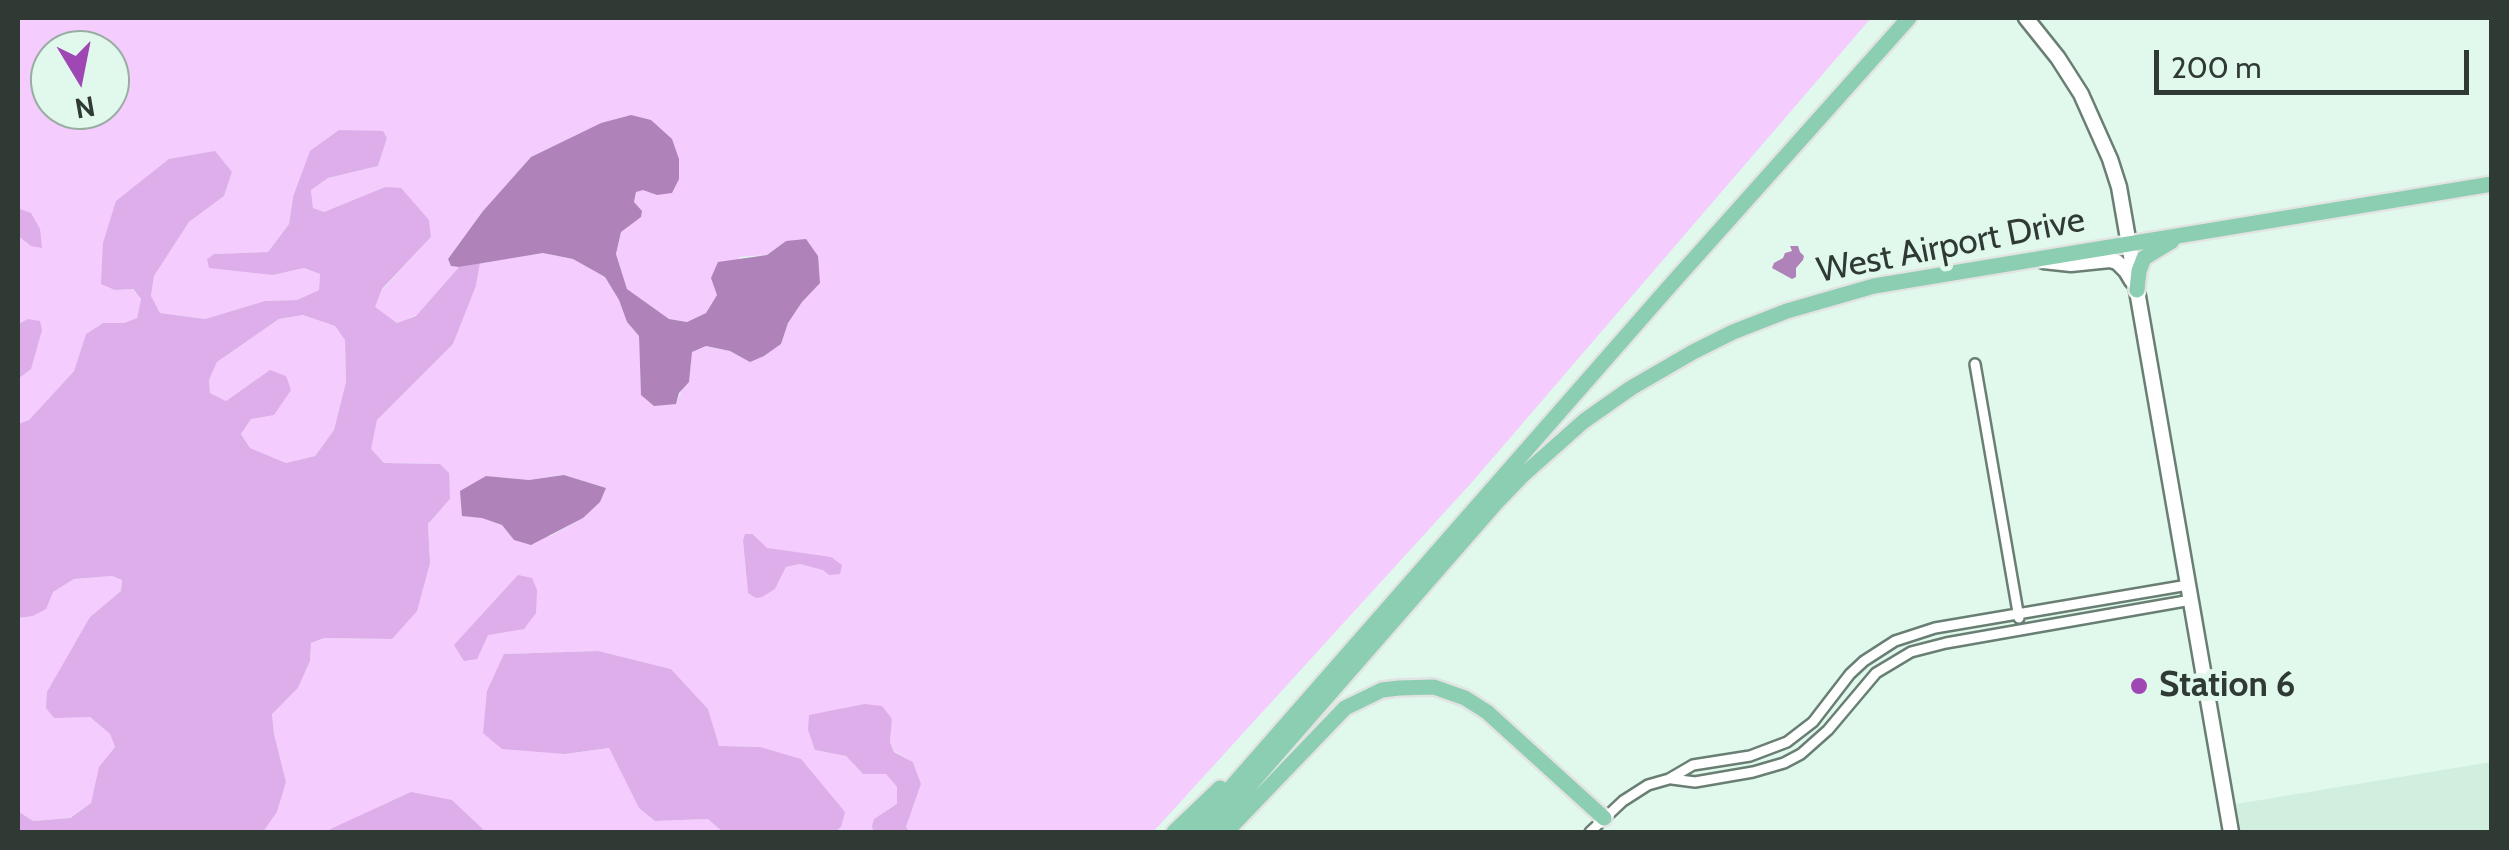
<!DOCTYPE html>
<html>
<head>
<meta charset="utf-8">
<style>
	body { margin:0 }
	#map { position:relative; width:2509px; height:850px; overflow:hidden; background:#e1f9ec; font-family:Cabin,sans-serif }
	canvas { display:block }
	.frame { position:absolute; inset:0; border:20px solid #303a35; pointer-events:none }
	.north { position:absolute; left:30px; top:30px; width:100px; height:100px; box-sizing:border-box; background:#e1f9ec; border:2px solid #9aada3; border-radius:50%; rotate:170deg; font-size:28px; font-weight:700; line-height:40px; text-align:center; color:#303a35 }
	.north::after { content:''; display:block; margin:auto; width:35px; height:45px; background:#9f48b4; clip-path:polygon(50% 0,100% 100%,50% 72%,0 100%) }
	.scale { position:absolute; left:2154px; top:50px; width:315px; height:45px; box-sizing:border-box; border:5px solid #303a35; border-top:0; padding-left:12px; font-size:30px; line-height:35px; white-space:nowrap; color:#303a35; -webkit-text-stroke:8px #e1f9ec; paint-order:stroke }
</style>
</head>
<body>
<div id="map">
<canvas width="2509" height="850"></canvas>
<div class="frame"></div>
<div class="north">N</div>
<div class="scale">200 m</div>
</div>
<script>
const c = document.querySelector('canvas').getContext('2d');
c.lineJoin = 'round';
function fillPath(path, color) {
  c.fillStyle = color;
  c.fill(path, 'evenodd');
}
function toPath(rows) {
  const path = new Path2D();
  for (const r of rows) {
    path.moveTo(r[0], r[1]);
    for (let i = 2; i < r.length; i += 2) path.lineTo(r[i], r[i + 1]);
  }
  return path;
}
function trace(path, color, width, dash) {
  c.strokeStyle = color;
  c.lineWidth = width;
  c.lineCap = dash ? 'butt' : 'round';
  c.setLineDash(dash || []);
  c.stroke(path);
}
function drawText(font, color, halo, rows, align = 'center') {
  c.font = font + ' Cabin,sans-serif';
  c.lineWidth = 10;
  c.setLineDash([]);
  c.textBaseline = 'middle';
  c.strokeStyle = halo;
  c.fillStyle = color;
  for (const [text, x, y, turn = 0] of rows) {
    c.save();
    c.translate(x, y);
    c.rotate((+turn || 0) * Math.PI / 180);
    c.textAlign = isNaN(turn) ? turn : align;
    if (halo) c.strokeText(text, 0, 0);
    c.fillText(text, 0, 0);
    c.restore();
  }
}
fillPath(toPath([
	[2491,762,2491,832,2241,832,2236,804]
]), '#d0efde');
fillPath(toPath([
	[18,18,1871,18,1473,481,1153,832,910,832,906,827,921,784,913,762,894,751,890,742,892,718,815,750,846,756,863,774,886,774,897,787,897,805,875,819,872,826,873,832,835,832,841,827,760,747,718,746,708,709,671,669,597,651,504,654,565,754,609,748,639,807,655,821,709,819,723,832,486,832,452,800,326,830,324,832,263,832,277,812,286,782,274,734,272,713,298,688,310,661,311,643,324,638,392,639,430,563,428,524,450,499,440,464,384,463,370,449,377,420,453,344,476,286,480,263,543,253,573,259,605,277,619,300,627,322,639,336,641,394,676,404,691,367,691,352,706,346,730,351,749,361,764,356,781,344,788,323,802,302,786,241,767,255,740,257,706,313,687,322,669,319,627,289,616,254,621,232,634,202,636,192,643,189,657,195,631,115,601,123,531,157,483,211,448,259,451,266,459,267,417,315,397,323,374,307,382,290,431,237,385,187,324,212,313,208,311,190,328,178,378,166,387,138,293,197,289,224,268,252,214,254,207,259,273,275,304,268,320,274,319,290,297,300,265,301,205,319,160,313,151,297,154,276,189,222,224,196,232,172,115,290,132,289,141,299,137,318,124,323,103,323,86,334,74,371,29,420,18,424,18,379,31,369,28,319,18,324,18,236,31,246,20,209,18,211],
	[50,50,110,50,110,110,50,110],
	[564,475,606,488,583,518,550,536,514,540,502,525,482,518,486,476,529,480],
	[754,534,766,548,840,573,800,564,786,567,775,589,748,593,743,542,745,535],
	[303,315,335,326,345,340,346,382,334,430,315,456,286,463,250,448,241,434,251,419,269,371,226,401,210,393,209,380,217,362,279,319],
	[112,576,122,580,121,591,90,617,90,717,110,734,115,747,100,767,91,803,69,818,33,821,18,811,18,618,33,616,53,592,74,579]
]), '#f4ccfe');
fillPath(toPath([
	[339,130,383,131,387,138,378,166,328,178,311,190,313,208,324,212,385,187,401,188,429,220,431,237,382,289,375,307,397,323,416,316,459,267,480,263,476,286,453,344,377,420,371,449,384,463,440,464,449,473,450,499,428,524,430,563,417,611,392,639,324,638,311,643,310,661,298,688,272,714,274,734,286,782,277,812,263,832,18,832,18,811,33,821,70,818,91,803,99,767,115,747,110,734,90,717,54,718,46,708,47,692,90,617,121,591,122,580,112,576,74,579,53,592,46,609,33,616,18,618,18,424,29,420,74,371,86,334,103,323,124,323,137,318,141,299,133,289,115,290,101,284,103,243,116,201,169,159,215,151,232,172,224,196,189,222,154,276,151,296,160,313,205,319,265,301,297,300,319,290,320,274,304,268,273,275,209,268,207,259,214,254,268,252,289,224,293,197,310,151],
	[303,315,335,326,345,340,346,382,334,430,315,456,286,463,250,448,241,434,251,419,274,415,291,390,286,376,270,370,226,401,210,393,209,380,217,362,279,319],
	[20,209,31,213,40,229,42,248,31,246,18,236,18,211],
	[28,319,40,321,42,330,31,369,18,379,18,324],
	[745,534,753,534,767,548,831,557,842,565,840,574,829,575,823,570,800,564,786,567,775,589,762,597,756,598,748,593,743,541],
	[518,575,532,578,537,590,536,613,524,629,488,635,477,659,464,661,454,645],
	[598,651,671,669,708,709,719,746,760,747,801,759,845,812,841,827,835,832,723,832,708,819,655,821,639,808,609,748,565,754,502,749,483,733,487,691,504,654],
	[865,704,882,706,892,719,890,742,894,752,913,762,921,784,906,827,910,832,873,832,872,826,874,819,897,804,897,787,886,774,863,774,846,756,815,750,808,730,809,715],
	[411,792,452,800,486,832,324,832]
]), '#ddaee9');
fillPath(toPath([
	[631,115,651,120,672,139,679,159,679,179,672,193,657,195,643,190,636,192,634,202,642,211,641,217,621,232,616,254,627,289,669,319,687,322,706,313,717,295,711,278,718,262,767,255,786,241,806,239,818,256,820,283,802,302,788,323,781,344,764,356,750,362,730,351,706,346,692,352,689,382,679,393,676,404,654,406,641,395,639,336,627,322,619,300,605,277,573,259,543,253,459,267,451,266,448,259,483,211,531,157,601,123],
	[1790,246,1798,246,1800,252,1804,256,1803,260,1796,268,1796,277,1792,279,1772,268,1774,263,1783,258,1785,253,1792,251],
	[564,475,606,488,600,502,583,518,531,545,514,540,502,525,482,518,462,516,460,491,486,476,529,480]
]), '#af82ba');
const minor = toPath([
	[1975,364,2019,618],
	[1672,779,1695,782,1753,772,1784,763,1801,754,1828,730,1876,673,1911,652,1946,643,2191,600],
	[1590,832,1623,801,1648,785,1669,779,1693,765,1750,756,1787,742,1813,722,1850,674,1864,661,1895,641,1935,628,2188,585]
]);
const secondary = toPath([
	[2026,18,2058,58,2081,94,2110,159,2119,187,2231,832],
	[2043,261,2071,264,2110,260,2117,262,2126,271,2132,281]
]);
const primary = toPath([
	[2137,290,2139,271,2144,258,2172,241],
	[1174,832,1220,788],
	[1192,832,1668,288,1909,18],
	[1209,832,1496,503,1522,476,1584,421,1631,388,1693,352,1733,332,1787,311,1874,286,2492,184],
	[1226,832,1345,708,1382,690,1399,688,1434,687,1465,698,1487,712,1604,818]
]);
trace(minor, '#697f73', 14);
trace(secondary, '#697f73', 19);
trace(primary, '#e2e3e3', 20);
trace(minor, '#fff', 9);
trace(secondary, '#fff', 14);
trace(primary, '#8bceb1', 15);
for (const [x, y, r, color] of [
	[2139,686,10,"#9f48b4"]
]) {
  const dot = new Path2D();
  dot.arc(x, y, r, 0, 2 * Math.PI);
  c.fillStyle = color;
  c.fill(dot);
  trace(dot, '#e1f9ec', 4);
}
drawText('35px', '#303a35', '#e1f9ec', [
	["West Airport Drive",1951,246,-11]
]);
drawText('bold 35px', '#303a35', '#e1f9ec', [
	["Station 6",2159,686]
], 'left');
</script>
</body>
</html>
